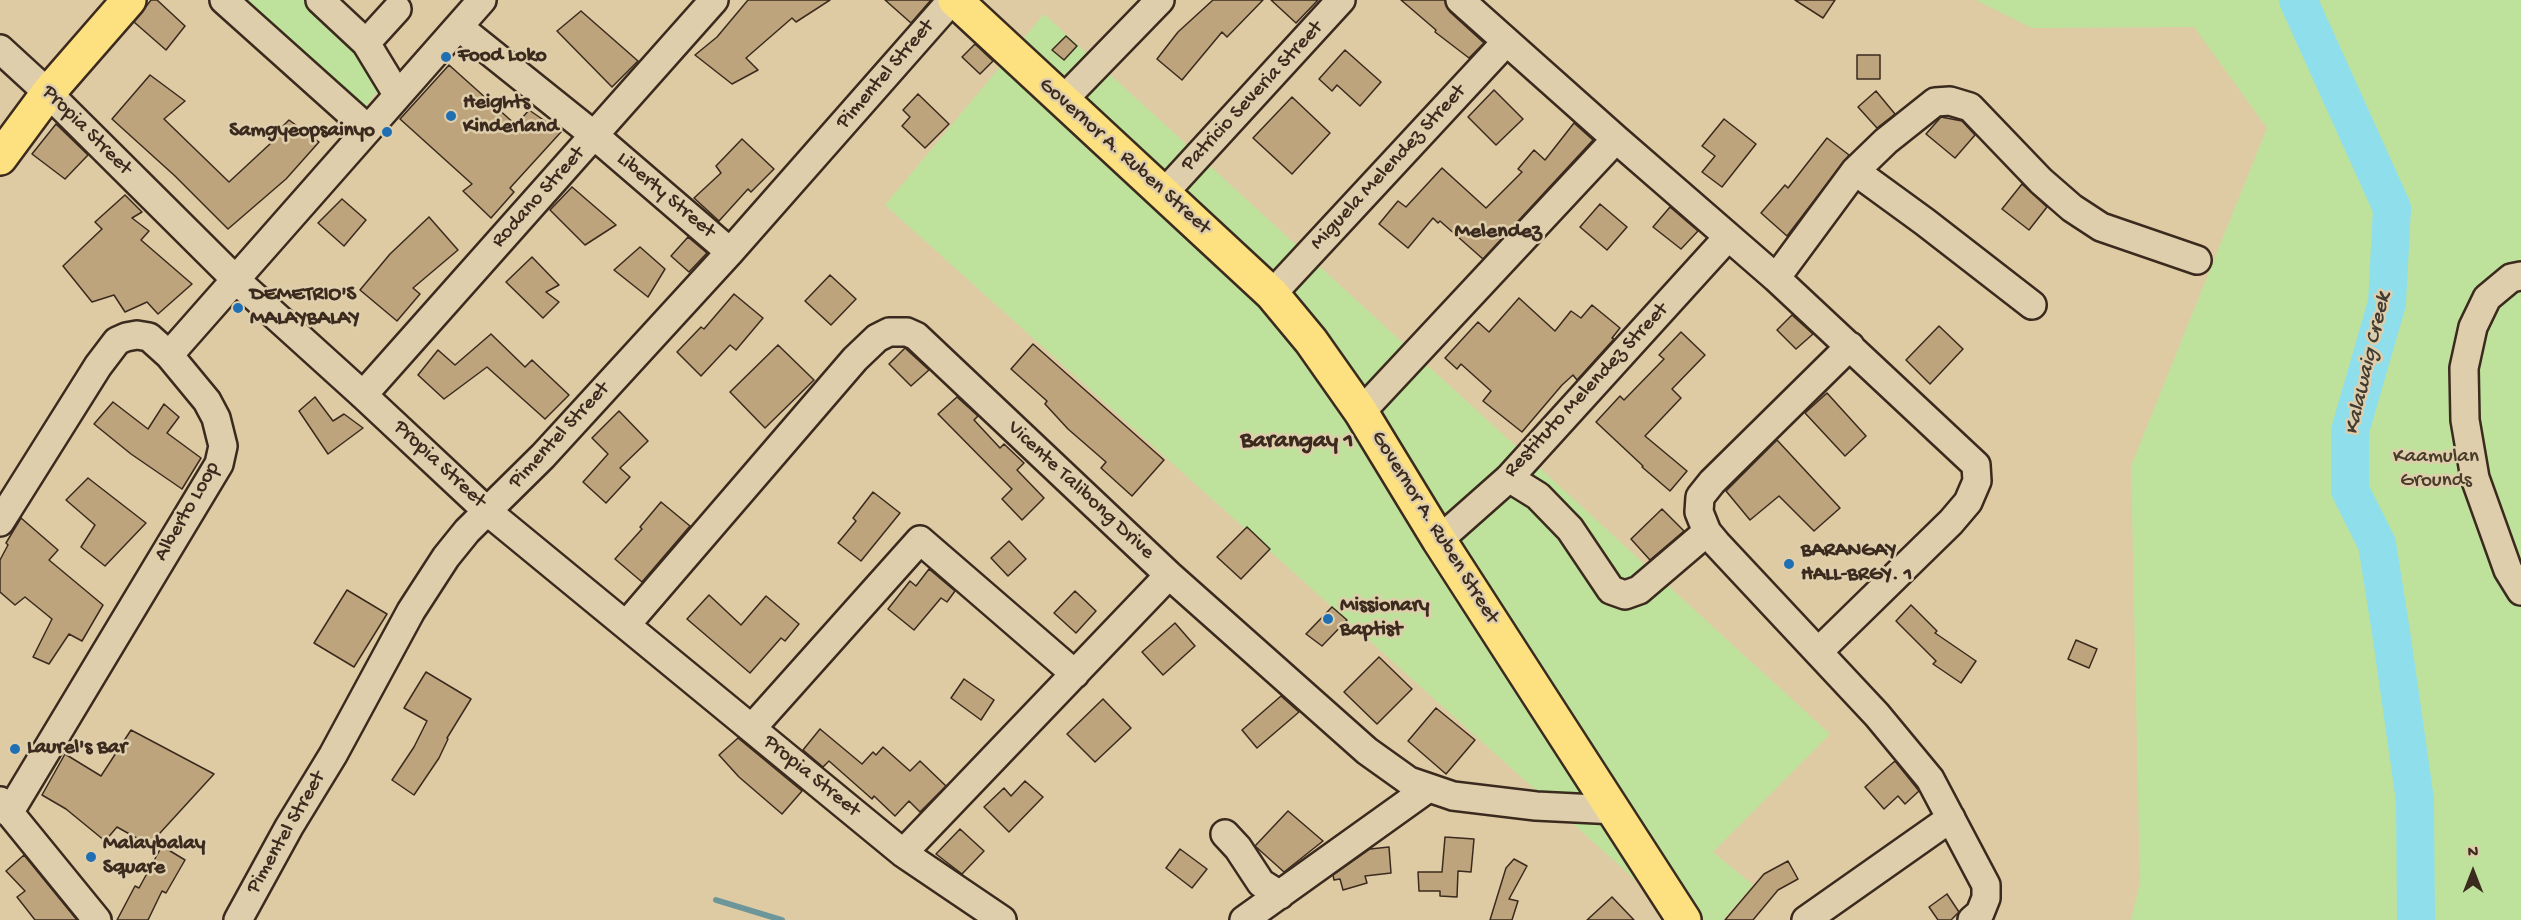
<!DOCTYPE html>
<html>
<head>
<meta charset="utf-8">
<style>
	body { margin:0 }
	#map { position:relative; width:2521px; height:920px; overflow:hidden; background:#decba4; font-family:"Gochi Hand",sans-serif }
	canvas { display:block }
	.north { position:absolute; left:2443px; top:842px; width:60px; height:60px; -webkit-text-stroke:4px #dfceab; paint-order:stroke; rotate:0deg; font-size:16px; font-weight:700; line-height:24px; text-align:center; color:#3b2a1e }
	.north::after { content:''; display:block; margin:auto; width:21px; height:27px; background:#3b2a1e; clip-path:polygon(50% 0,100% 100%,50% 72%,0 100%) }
</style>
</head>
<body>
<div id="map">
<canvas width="2521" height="920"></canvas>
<div class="north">N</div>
</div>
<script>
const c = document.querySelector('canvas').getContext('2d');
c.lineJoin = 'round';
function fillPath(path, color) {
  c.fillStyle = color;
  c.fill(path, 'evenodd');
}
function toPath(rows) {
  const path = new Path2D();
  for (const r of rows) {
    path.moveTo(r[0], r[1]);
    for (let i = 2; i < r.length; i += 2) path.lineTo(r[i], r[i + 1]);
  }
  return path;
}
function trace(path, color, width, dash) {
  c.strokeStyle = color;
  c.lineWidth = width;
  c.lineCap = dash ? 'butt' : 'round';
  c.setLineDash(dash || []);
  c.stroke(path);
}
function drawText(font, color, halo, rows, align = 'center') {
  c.font = font + ' "Gochi Hand",sans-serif';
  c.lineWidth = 5;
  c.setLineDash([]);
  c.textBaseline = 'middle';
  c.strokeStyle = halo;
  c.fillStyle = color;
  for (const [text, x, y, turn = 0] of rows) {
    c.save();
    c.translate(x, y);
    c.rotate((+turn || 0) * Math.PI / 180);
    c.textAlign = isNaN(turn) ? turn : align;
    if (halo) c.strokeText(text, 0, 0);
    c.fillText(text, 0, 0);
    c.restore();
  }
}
fillPath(toPath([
	[243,0,314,0,370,67,378,91,364,108],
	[1976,0,2521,0,2521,920,2131,920,2140,883,2131,466,2267,128,2194,27,2032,28],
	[1044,14,1830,734,1713,852,1753,885,1723,920,1680,920,885,205]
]), '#bee29c');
trace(toPath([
	[716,900,782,920]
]), '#6d969a', 6);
trace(toPath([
	[2298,0,2392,208,2387,303,2350,431,2350,490,2377,544,2391,632,2415,800,2416,920]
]), '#8fdeec', 38);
const building = toPath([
	[151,0,157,0,185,26,166,50,134,22,151,0],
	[748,0,830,0,796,22,792,18,746,58,758,70,732,84,695,55,717,37,748,0],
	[885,0,931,0,911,23,885,0],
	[1213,0,1263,0,1227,37,1222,32,1182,80,1157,59,1178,32,1213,0],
	[1271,0,1318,0,1296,23,1271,0],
	[1401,0,1445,0,1450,12,1484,43,1469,58,1435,32,1436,30,1401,0],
	[1795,0,1835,0,1823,18,1795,0],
	[581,11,638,61,612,87,557,31,581,11],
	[1066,36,1077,46,1064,60,1052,50,1066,36],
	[975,44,993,61,980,74,962,57,975,44],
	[1345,50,1381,82,1360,106,1337,85,1332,91,1319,79,1345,50],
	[1857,55,1880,55,1880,79,1857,79,1857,55],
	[449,65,516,125,529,110,561,132,510,188,514,192,491,218,463,191,472,184,400,119,449,65],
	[150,75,185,101,164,119,229,182,271,143,268,141,289,120,319,142,286,179,228,229,175,176,112,119,150,75],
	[1494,90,1523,119,1496,145,1468,117,1494,90],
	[1876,91,1895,114,1877,128,1858,107,1876,91],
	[918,94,949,124,925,148,902,126,910,117,903,110,918,94],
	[1292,97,1330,133,1292,174,1253,138,1292,97],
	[1941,117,1962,121,1975,135,1955,158,1926,134,1941,117],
	[1724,119,1756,144,1722,187,1702,172,1715,156,1702,146,1724,119],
	[1574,123,1593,140,1483,259,1440,221,1438,223,1433,218,1408,248,1379,224,1398,201,1406,207,1442,168,1486,208,1522,172,1518,169,1534,150,1545,160,1574,123],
	[56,124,88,155,65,179,32,154,56,124],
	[1827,138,1849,155,1787,236,1761,213,1785,185,1788,188,1827,138],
	[742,139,774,169,751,192,748,189,719,221,694,198,721,173,716,166,742,139],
	[2022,184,2047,207,2029,230,2002,209,2022,184],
	[572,187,616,225,585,245,550,210,572,187],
	[125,195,142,212,132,218,149,231,141,240,192,284,158,314,147,302,125,312,114,295,92,302,63,266,102,229,95,222,125,195],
	[342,199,366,220,344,246,318,223,342,199],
	[1600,204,1627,227,1607,250,1580,227,1600,204],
	[1670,207,1698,231,1681,249,1653,227,1670,207],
	[429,217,458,250,413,288,420,294,397,321,360,290,390,254,429,217],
	[688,237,707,253,689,272,671,256,688,237],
	[640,247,665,269,648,297,614,270,640,247],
	[532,257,559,285,546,292,559,302,543,318,506,282,532,257],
	[830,275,856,299,831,325,805,301,830,275],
	[734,294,763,318,736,350,730,345,701,376,677,352,701,327,704,329,734,294],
	[1519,298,1555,331,1571,311,1581,318,1592,305,1620,328,1612,338,1614,339,1577,380,1573,375,1562,385,1522,432,1483,401,1491,391,1461,364,1457,369,1445,358,1478,322,1489,332,1519,298],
	[1792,315,1813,334,1796,349,1777,330,1792,315],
	[1939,326,1963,349,1930,384,1906,360,1939,326],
	[1681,332,1705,355,1672,389,1681,398,1645,436,1687,471,1670,491,1642,467,1643,466,1596,422,1620,396,1624,400,1664,359,1659,355,1681,332],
	[491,334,525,367,532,360,569,395,545,419,487,367,444,399,418,375,438,350,455,365,491,334],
	[1033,344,1164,460,1132,496,1101,468,1106,462,1068,429,1045,404,1047,401,1011,369,1033,344],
	[778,345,814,380,765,428,730,392,778,345],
	[905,348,929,370,911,386,889,364,905,348],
	[1827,393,1866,436,1845,456,1805,413,1827,393],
	[315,397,333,421,344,414,363,428,328,454,299,411,315,397],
	[957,397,978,416,974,420,1000,448,1004,444,1024,463,1017,470,1044,498,1022,520,1002,499,1012,489,938,414,957,397],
	[113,402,148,429,164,404,179,417,167,433,201,458,182,489,131,454,94,424,113,402],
	[619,411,648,441,620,468,630,477,606,503,583,482,608,454,592,438,619,411],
	[1777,440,1840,508,1814,531,1779,496,1750,520,1726,491,1777,440],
	[88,478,146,523,105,566,81,547,95,525,66,500,88,478],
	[873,492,900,513,861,561,838,543,856,521,853,518,873,492],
	[661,502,690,526,642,582,615,559,642,529,640,527,661,502],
	[1662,509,1684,531,1650,560,1631,539,1662,509],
	[21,518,58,550,49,560,103,605,82,641,69,634,49,664,33,657,52,619,25,597,15,605,0,592,0,560,8,545,6,543,21,518],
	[1247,527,1270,549,1241,579,1217,557,1247,527],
	[1009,541,1026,559,1008,576,991,558,1009,541],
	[929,569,955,591,947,602,941,598,914,630,888,609,910,581,916,586,929,569],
	[347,590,387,614,354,667,314,643,347,590],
	[1075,591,1096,611,1076,633,1054,613,1075,591],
	[709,595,741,625,766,596,799,624,785,641,781,638,750,673,687,619,709,595],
	[1911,605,1937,631,1935,633,1976,661,1961,683,1933,664,1936,661,1896,621,1911,605],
	[1332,607,1347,620,1322,646,1306,634,1332,607],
	[1175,623,1195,646,1163,675,1142,652,1175,623],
	[2076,640,2097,649,2089,668,2068,659,2076,640],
	[1379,657,1412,689,1377,724,1344,692,1379,657],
	[426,672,471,699,447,738,448,739,439,758,414,795,392,780,414,747,427,721,404,708,426,672],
	[964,679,994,700,981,720,951,698,964,679],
	[1281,696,1299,712,1257,748,1242,730,1281,696],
	[1103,699,1131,728,1095,762,1067,734,1103,699],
	[1436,708,1475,740,1446,774,1408,741,1436,708],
	[820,729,862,764,873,752,876,755,883,747,910,771,920,761,946,786,920,812,909,801,895,816,874,796,872,799,829,761,823,767,803,750,820,729],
	[131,730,214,774,149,845,117,827,105,841,66,809,42,795,65,754,101,776,131,730],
	[738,738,802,791,782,814,739,777,719,755,738,738],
	[1895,761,1919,791,1905,804,1898,796,1884,809,1865,787,1895,761],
	[1025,781,1043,797,1009,832,984,807,1004,788,1011,796,1025,781],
	[1288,811,1323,841,1284,872,1255,846,1288,811],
	[960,829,984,851,962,874,936,854,960,829],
	[1445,837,1474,839,1471,872,1458,871,1457,897,1440,896,1440,891,1419,891,1418,872,1442,872,1445,837],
	[162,846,185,860,166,893,162,891,148,920,117,920,135,886,139,888,162,846],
	[1389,847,1391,873,1365,876,1367,883,1343,890,1340,879,1334,880,1333,875,1370,849,1389,847],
	[1180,849,1207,869,1192,888,1166,868,1180,849],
	[24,855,77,920,35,920,17,897,25,891,6,871,24,855],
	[1514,859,1527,866,1509,899,1518,901,1512,920,1490,920,1506,868,1514,859],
	[1788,861,1798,879,1778,890,1753,920,1725,920,1764,874,1788,861],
	[1947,894,1959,912,1951,920,1938,920,1929,907,1947,894],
	[1612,897,1634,920,1587,920,1612,897]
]);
fillPath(building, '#bda47c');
trace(building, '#3b2a1e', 1.5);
const minor = toPath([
	[224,0,368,129],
	[320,0,366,43,397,94],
	[1460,0,1616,139,1776,278,1976,465,1977,481,1968,502,1951,522,1818,652],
	[459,27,595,136,730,252],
	[366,43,397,9],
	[0,49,48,93,236,280,363,395,487,511,903,853,1002,920],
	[1062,101,1160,0],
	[1855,171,1925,222,2032,305],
	[1164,193,1341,0],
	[2521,276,2511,278,2487,298,2473,327,2464,368,2465,420,2475,478,2508,570,2521,591],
	[1776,278,1855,171,1886,141,1935,102,1950,101,1970,107,2041,181,2072,208,2101,227,2197,260],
	[1272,294,1506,42],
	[1850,346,1712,482,1700,497,1699,512,1707,532,1717,544,1877,715,1930,779,1986,885,1986,898,1980,913,1972,920],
	[169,355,482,0],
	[363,395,714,0],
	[1361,412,1616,139],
	[1509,478,1538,496,1570,529,1611,590,1625,595,1639,590,1707,532],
	[0,522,98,366,117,341,126,337,137,335,149,337,169,355,207,401,216,418,223,446,219,464,9,813],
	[1439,540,1509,478,1728,237],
	[626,625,855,359,877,338,889,332,907,332,916,336,1169,575,1367,751,1409,781,1453,796,1536,806,1616,810],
	[752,728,920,540,1075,674],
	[0,801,97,920],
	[1225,834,1238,848,1261,883,1280,895],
	[903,853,1169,575],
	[238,920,289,827,333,755,411,611,446,557,467,531,543,456,730,252,952,0],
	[1244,920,1427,789],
	[1806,920,1951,818]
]);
const major = toPath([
	[955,0,1272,294,1311,341,1361,412,1439,540,1684,920],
	[0,158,48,93,129,0]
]);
trace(minor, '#3b2a1e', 32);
trace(major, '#3b2a1e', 38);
trace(minor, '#dfceab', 27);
trace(major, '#fde080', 33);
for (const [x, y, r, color] of [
	[446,57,6,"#1f6fb2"],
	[451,116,6,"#1f6fb2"],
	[387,132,6,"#1f6fb2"],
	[238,308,6,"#1f6fb2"],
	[1789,564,6,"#1f6fb2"],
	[1328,619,6,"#1f6fb2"],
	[15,749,6,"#1f6fb2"],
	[91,857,6,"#1f6fb2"]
]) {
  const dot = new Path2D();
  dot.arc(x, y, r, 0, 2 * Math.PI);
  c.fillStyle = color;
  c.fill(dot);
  trace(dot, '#dfceab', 2);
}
drawText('bold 21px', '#3b2a1e', '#dfceab', [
	["Food Loko",458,57],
	["Heights",463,104],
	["Kinderland",463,128],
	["Samgyeopsainyo",375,132,"right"],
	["DEMETRIO'S",250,296],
	["MALAYBALAY",250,320],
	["BARANGAY",1801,552],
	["HALL-BRGY. 1",1801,576],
	["Missionary",1340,607],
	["Baptist",1340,631],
	["Laurel's Bar",27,749],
	["Malaybalay",103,845],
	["Square",103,869]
], 'left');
drawText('21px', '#3b2a1e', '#dfceab', [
	["Pimentel Street",886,75,-49],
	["Patricio Severia Street",1253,97,-47],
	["Propia Street",86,131,45],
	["Governor A. Ruben Street",1124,157,42],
	["Miguela Melendez Street",1389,168,-47],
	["Liberty Street",665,196,40],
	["Rodano Street",539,198,-48],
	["Restituto Melendez Street",1587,391,-47],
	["Pimentel Street",560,436,-47],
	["Propia Street",439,465,43],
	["Vicente Talibong Drive",1080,491,43],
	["Alberto Loop",188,512,-60],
	["Governor A. Ruben Street",1434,528,58],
	["Propia Street",811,777,39],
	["Pimentel Street",287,833,-60]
]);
drawText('21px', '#483c2b', '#dfceab', [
	["Kaamulan",2436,458],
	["Grounds",2436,482]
]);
drawText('bold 22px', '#3b2a1e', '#dfceab', [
	["Melendez",1498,233]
]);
drawText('italic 22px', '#433c33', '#dfceab', [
	["Kalawaig Creek",2369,364,-77]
]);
drawText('bold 24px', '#3b2a1e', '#dfceab', [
	["Barangay 1",1297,442]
]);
</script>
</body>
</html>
